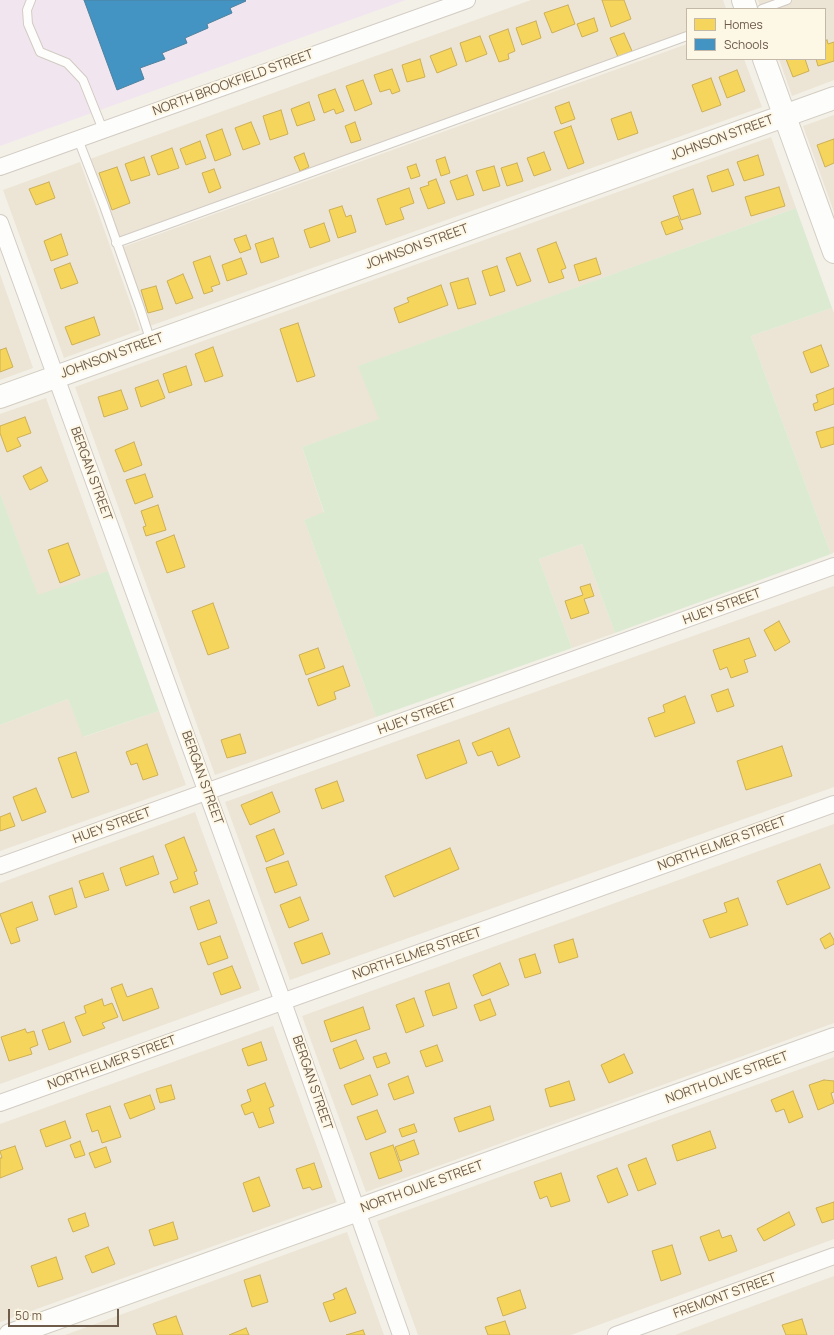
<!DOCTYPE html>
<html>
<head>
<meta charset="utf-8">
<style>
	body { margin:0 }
	#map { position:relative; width:834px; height:1335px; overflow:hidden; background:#f3f0e7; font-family:Manrope,sans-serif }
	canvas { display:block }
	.legend { position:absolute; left:686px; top:8px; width:140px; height:52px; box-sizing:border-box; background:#fdf7e6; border:1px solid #c4b9a8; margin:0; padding:5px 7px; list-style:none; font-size:12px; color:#6e5b4a }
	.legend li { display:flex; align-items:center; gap:8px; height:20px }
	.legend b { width:20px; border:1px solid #c4b9a8 }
	.scale { position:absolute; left:8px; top:1309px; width:111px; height:18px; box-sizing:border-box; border:2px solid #6e5b4a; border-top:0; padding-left:5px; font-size:12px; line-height:14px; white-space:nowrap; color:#6e5b4a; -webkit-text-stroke:3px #fdf7e6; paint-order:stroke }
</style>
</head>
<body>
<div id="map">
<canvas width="834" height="1335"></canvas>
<ul class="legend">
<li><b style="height:11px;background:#f6d55c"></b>Homes</li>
<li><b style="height:11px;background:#4393c3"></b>Schools</li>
</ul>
<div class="scale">50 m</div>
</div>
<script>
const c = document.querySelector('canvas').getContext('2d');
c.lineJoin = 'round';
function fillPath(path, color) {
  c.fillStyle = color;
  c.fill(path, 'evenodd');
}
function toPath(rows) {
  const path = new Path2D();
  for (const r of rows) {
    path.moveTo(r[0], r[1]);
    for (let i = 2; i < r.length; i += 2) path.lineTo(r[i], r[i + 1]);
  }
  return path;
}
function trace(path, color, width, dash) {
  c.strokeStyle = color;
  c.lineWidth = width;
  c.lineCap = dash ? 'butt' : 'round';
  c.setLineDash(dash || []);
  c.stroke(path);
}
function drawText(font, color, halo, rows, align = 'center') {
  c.font = font + ' Manrope,sans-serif';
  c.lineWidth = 4;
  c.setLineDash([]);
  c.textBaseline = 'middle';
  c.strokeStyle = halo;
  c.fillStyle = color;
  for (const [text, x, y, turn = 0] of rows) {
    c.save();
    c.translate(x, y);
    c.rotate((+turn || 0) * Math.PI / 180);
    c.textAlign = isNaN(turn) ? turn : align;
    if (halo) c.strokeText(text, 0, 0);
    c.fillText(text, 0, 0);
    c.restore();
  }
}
fillPath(toPath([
	[531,0,723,0,726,9,687,9,687,32,119,237,90,159],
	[758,0,834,0,834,80,792,96,779,59,825,59,825,9,761,9],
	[687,44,687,59,744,59,762,107,150,326,123,247],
	[834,115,834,212,803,126],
	[771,137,796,208,359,366,380,419,302,447,324,513,304,520,376,717,215,775,75,387],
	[80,162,140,330,64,358,3,190],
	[0,274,33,368,0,380],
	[832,308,834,313,834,552,831,554,751,336],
	[46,398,108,571,38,596,0,493,0,414],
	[582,544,615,633,572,648,539,559],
	[834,586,834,787,290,980,225,802],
	[68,699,84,737,159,711,186,785,0,851,0,725],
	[195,812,260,990,0,1084,0,883],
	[834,824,834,1023,366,1192,302,1016],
	[273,1026,337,1202,0,1322,0,1124],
	[834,1057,834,1239,571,1335,418,1335,377,1221],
	[347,1232,384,1335,65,1335],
	[834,1276,834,1335,675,1335]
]), '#ece4d4');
fillPath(toPath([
	[0,0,406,0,0,146]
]), '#f1e6ef');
fillPath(toPath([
	[796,208,832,308,751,336,831,554,615,633,582,544,539,559,572,648,376,717,304,520,324,512,302,447,379,419,358,366],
	[0,493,38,595,108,571,159,711,83,737,68,699,0,725]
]), '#ddead2');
const homes = toPath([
	[602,0,624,0,631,19,611,27,602,0],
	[568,5,575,24,552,33,544,13,568,5],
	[594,18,598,31,582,37,577,24,594,18],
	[536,21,541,38,522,45,516,28,536,21],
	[508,29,515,51,508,54,509,59,499,62,489,36,508,29],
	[624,33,632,51,618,57,610,38,624,33],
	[480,36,487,54,466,62,460,43,480,36],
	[827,40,828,44,834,42,834,61,818,66,816,59,825,59,825,41,827,40],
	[451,48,457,65,437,73,430,56,451,48],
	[420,59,425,77,407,82,402,65,420,59],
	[786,59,805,59,809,71,793,77,786,59],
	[392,69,400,91,392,94,390,89,380,92,374,75,392,69],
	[737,70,745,91,727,98,719,77,737,70],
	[711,78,721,105,702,112,692,85,711,78],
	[363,80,372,104,355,111,346,86,363,80],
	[335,89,344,111,336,114,334,109,324,113,318,95,335,89],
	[309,102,315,120,297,126,291,109,309,102],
	[569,102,575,119,561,124,555,107,569,102],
	[281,110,288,134,270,140,263,116,281,110],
	[631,112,638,133,618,140,611,119,631,112],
	[251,122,260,144,243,150,235,128,251,122],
	[355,122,361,140,351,143,345,126,355,122],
	[571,126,584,163,568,169,554,132,571,126],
	[222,129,231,155,215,161,206,135,222,129],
	[834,139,834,163,825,167,817,145,834,139],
	[200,141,206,158,186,165,180,149,200,141],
	[172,148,179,168,158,175,151,156,172,148],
	[544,152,551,170,534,176,527,158,544,152],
	[304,153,309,167,300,171,294,157,304,153],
	[758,155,764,175,744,181,737,162,758,155],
	[144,157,150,175,131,181,125,164,144,157],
	[445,157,450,173,441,176,436,160,445,157],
	[517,163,523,181,507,186,501,168,517,163],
	[416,164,420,176,411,179,407,167,416,164],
	[494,166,500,186,483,191,476,171,494,166],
	[117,167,130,203,112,210,99,173,117,167],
	[214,169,221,188,209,193,202,173,214,169],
	[728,169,734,185,712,192,707,176,728,169],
	[467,175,474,195,457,200,450,181,467,175],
	[436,179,445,203,428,209,420,188,429,185,428,182,436,179],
	[49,182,55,198,36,205,29,189,49,182],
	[779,187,785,206,751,216,745,197,779,187],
	[409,188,414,203,400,208,404,219,386,225,377,199,409,188],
	[693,189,701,214,681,220,673,196,693,189],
	[342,206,346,217,351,215,356,232,338,238,329,210,342,206],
	[678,216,683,229,666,235,661,222,678,216],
	[324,223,330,241,310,248,304,230,324,223],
	[61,234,68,255,51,261,44,241,61,234],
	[246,235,251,249,240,253,234,239,246,235],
	[273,238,279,257,261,263,255,244,273,238],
	[556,242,566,268,561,270,564,278,549,283,537,249,556,242],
	[520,253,531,281,517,286,506,258,520,253],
	[210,256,220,284,211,287,213,291,204,294,193,262,210,256],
	[241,258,247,274,227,281,222,265,241,258],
	[596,258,601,274,579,281,574,265,596,258],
	[70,263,78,283,61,289,54,269,70,263],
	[497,266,505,291,490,296,482,271,497,266],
	[183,274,193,298,176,304,167,281,183,274],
	[468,278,476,304,458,309,450,283,468,278],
	[441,285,448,305,399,323,394,308,409,302,407,298,441,285],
	[156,286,163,309,148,313,141,290,156,286],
	[94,317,100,335,72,345,65,327,94,317],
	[298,323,315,376,297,382,280,329,298,323],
	[821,345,829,366,811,373,803,352,821,345],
	[213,347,223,376,205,382,195,354,213,347],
	[6,348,13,367,0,372,0,350,6,348],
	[186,366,192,385,169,393,163,374,186,366],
	[158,380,165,398,141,407,135,388,158,380],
	[834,388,834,404,815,411,813,404,818,402,816,395,834,388],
	[121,390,128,409,104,417,98,397,121,390],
	[25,417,31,433,17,438,21,446,7,452,0,433,0,426,25,417],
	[834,427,834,444,821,448,816,432,834,427],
	[134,442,142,465,124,472,115,450,134,442],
	[41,467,48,481,30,490,23,476,41,467],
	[145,474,153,497,135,504,126,480,145,474],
	[158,505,166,530,146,536,143,527,146,526,141,511,158,505],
	[174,535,185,567,167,573,156,542,174,535],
	[68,543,80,575,60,583,48,550,68,543],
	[590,584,594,596,584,599,589,613,571,619,565,601,583,595,580,587,590,584],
	[213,603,229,648,208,655,192,611,213,603],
	[779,621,790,642,775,651,764,630,779,621],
	[749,638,756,656,744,660,748,672,731,678,727,667,720,670,713,650,749,638],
	[318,648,325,668,306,675,299,655,318,648],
	[343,666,350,686,334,692,336,699,318,706,308,679,343,666],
	[728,689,734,706,717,712,711,695,728,689],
	[685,696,695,723,655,737,648,718,665,712,663,705,685,696],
	[509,728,520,757,498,766,492,751,478,756,472,743,509,728],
	[240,734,246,753,227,758,221,740,240,734],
	[459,740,467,763,426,779,417,755,459,740],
	[147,744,158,775,143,780,137,763,131,765,126,752,147,744],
	[782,746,792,776,746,790,737,761,782,746],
	[76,752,89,792,72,798,58,758,76,752],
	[337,781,344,801,322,809,315,789,337,781],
	[36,788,46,812,22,821,13,797,36,788],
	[272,792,280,812,250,825,241,805,272,792],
	[10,813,15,826,0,831,0,817,10,813],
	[274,829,284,854,266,862,256,836,274,829],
	[184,837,197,871,194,872,198,884,174,893,170,882,178,879,165,845,184,837],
	[450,848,459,869,394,897,385,876,450,848],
	[153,856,159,874,126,886,120,868,153,856],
	[288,861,297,885,275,893,266,868,288,861],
	[820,864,830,888,787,905,777,881,820,864],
	[103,873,109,890,85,898,79,881,103,873],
	[72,888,77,907,55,915,49,896,72,888],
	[300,897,309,920,289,928,280,905,300,897],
	[738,898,748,925,710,938,703,920,727,912,724,903,738,898],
	[209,900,217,923,198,930,190,907,209,900],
	[32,902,38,920,16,928,20,941,11,944,0,914,32,902],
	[322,933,330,954,302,964,294,943,322,933],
	[830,933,834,940,834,944,825,949,820,939,830,933],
	[220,936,228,958,208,965,200,943,220,936],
	[573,939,578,957,559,963,554,945,573,939],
	[535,954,541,973,525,978,519,959,535,954],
	[500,963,509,985,482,996,473,975,500,963],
	[232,966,241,988,221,995,213,973,232,966],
	[449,983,457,1008,433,1016,425,991,449,983],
	[122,984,127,997,152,988,159,1008,123,1021,111,988,122,984],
	[414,998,424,1026,406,1033,396,1005,414,998],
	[102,999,104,1006,112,1003,118,1017,102,1023,105,1028,83,1036,75,1017,86,1013,84,1006,102,999],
	[490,999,496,1015,480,1021,474,1005,490,999],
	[363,1007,370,1029,331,1042,324,1021,363,1007],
	[64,1022,71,1042,49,1050,42,1030,64,1022],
	[25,1029,27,1033,34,1031,38,1045,30,1048,32,1054,9,1061,1,1037,25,1029],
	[356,1040,364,1059,340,1069,333,1049,356,1040],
	[261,1042,267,1060,248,1066,242,1049,261,1042],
	[437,1045,443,1061,426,1067,420,1051,437,1045],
	[386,1053,390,1063,377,1068,373,1057,386,1053],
	[624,1054,633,1073,609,1083,601,1065,624,1054],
	[370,1075,378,1095,352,1105,344,1085,370,1075],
	[408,1076,414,1093,394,1100,388,1084,408,1076],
	[824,1080,834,1081,834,1092,831,1093,834,1103,818,1110,809,1085,824,1080],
	[569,1081,575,1100,550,1107,545,1089,569,1081],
	[265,1083,274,1106,269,1108,274,1123,259,1128,253,1112,245,1115,241,1105,251,1101,247,1090,265,1083],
	[171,1085,175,1099,160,1103,156,1089,171,1085],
	[793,1091,803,1117,789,1123,784,1109,776,1112,771,1100,793,1091],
	[150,1095,155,1109,130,1119,124,1104,150,1095],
	[110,1106,121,1137,102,1143,98,1130,92,1132,86,1114,110,1106],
	[490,1106,494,1120,459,1132,454,1118,490,1106],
	[377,1110,386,1132,366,1140,357,1117,377,1110],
	[65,1121,71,1138,46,1147,40,1130,65,1121],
	[414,1124,417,1132,402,1137,399,1129,414,1124],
	[710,1131,716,1148,677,1161,672,1145,710,1131],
	[414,1140,419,1154,400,1161,395,1147,414,1140],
	[80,1141,85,1155,75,1158,70,1145,80,1141],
	[393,1145,402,1171,379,1179,370,1153,393,1145],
	[15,1146,23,1169,0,1178,0,1158,2,1158,0,1151,15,1146],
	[106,1147,111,1162,95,1168,89,1153,106,1147],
	[646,1158,656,1184,638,1191,628,1165,646,1158],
	[314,1163,322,1187,312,1190,310,1187,303,1189,296,1169,314,1163],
	[617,1168,628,1195,608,1203,597,1176,617,1168],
	[561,1173,570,1201,551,1207,547,1196,540,1199,534,1182,561,1173],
	[259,1177,270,1206,253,1212,243,1183,259,1177],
	[834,1202,834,1219,822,1223,816,1208,834,1202],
	[789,1212,795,1225,764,1241,757,1229,789,1212],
	[85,1213,89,1226,73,1232,68,1219,85,1213],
	[173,1222,178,1239,154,1246,149,1230,173,1222],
	[719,1230,722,1238,731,1235,737,1251,709,1261,700,1237,719,1230],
	[672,1245,681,1274,661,1281,652,1251,672,1245],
	[108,1247,115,1264,92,1273,85,1256,108,1247],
	[56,1257,63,1279,38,1287,31,1266,56,1257],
	[260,1275,268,1302,252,1307,244,1280,260,1275],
	[346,1288,356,1313,330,1322,323,1303,335,1299,333,1294,346,1288],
	[520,1290,526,1308,503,1316,497,1298,520,1290],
	[176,1316,183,1335,157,1335,153,1324,176,1316],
	[802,1319,807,1335,786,1335,782,1325,802,1319],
	[505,1321,510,1335,488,1335,485,1327,505,1321],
	[246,1328,249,1335,229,1335,246,1328],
	[363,1330,365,1335,346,1335,363,1330]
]);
fillPath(homes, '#f6d55c');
trace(homes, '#cdb057', 1);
const schools = toPath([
	[84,0,245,0,246,1,230,8,232,13,207,24,208,28,185,38,187,43,162,53,165,59,140,68,144,79,117,90,84,0]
]);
fillPath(schools, '#4393c3');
trace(schools, '#50829f', 1);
const lane = toPath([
	[31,0,27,10,28,24,40,52,67,63,83,80,103,130],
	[762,9,787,0],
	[78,139,104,206,140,308,151,342],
	[116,243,687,36]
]);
const street = toPath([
	[0,167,467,0],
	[0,223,283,1002,401,1335],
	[0,866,834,566],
	[0,1103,834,804],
	[616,1335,834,1256]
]);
const secondary = toPath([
	[743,0,746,9],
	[764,59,834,252],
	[0,397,834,98],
	[10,1335,834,1039]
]);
trace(lane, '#d2cbc3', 10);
trace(street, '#d2cbc3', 18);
trace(secondary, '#d3cdc3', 24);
trace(lane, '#fdfdfb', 8);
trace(street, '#fdfdfb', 16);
trace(secondary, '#fdfdfb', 22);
drawText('13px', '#6e5b4a', '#fdf7e6', [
	["NORTH BROOKFIELD STREET",233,83,-20],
	["JOHNSON STREET",722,138,-20],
	["JOHNSON STREET",417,247,-20],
	["JOHNSON STREET",112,356,-20],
	["BERGAN STREET",91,474,70],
	["HUEY STREET",722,607,-20],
	["HUEY STREET",417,717,-20],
	["BERGAN STREET",202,778,70],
	["HUEY STREET",112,826,-20],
	["NORTH ELMER STREET",722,844,-20],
	["NORTH ELMER STREET",417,954,-19],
	["NORTH ELMER STREET",112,1063,-20],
	["NORTH OLIVE STREET",727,1078,-20],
	["BERGAN STREET",312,1083,71],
	["NORTH OLIVE STREET",422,1187,-20],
	["FREMONT STREET",725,1296,-20]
]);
</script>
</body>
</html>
